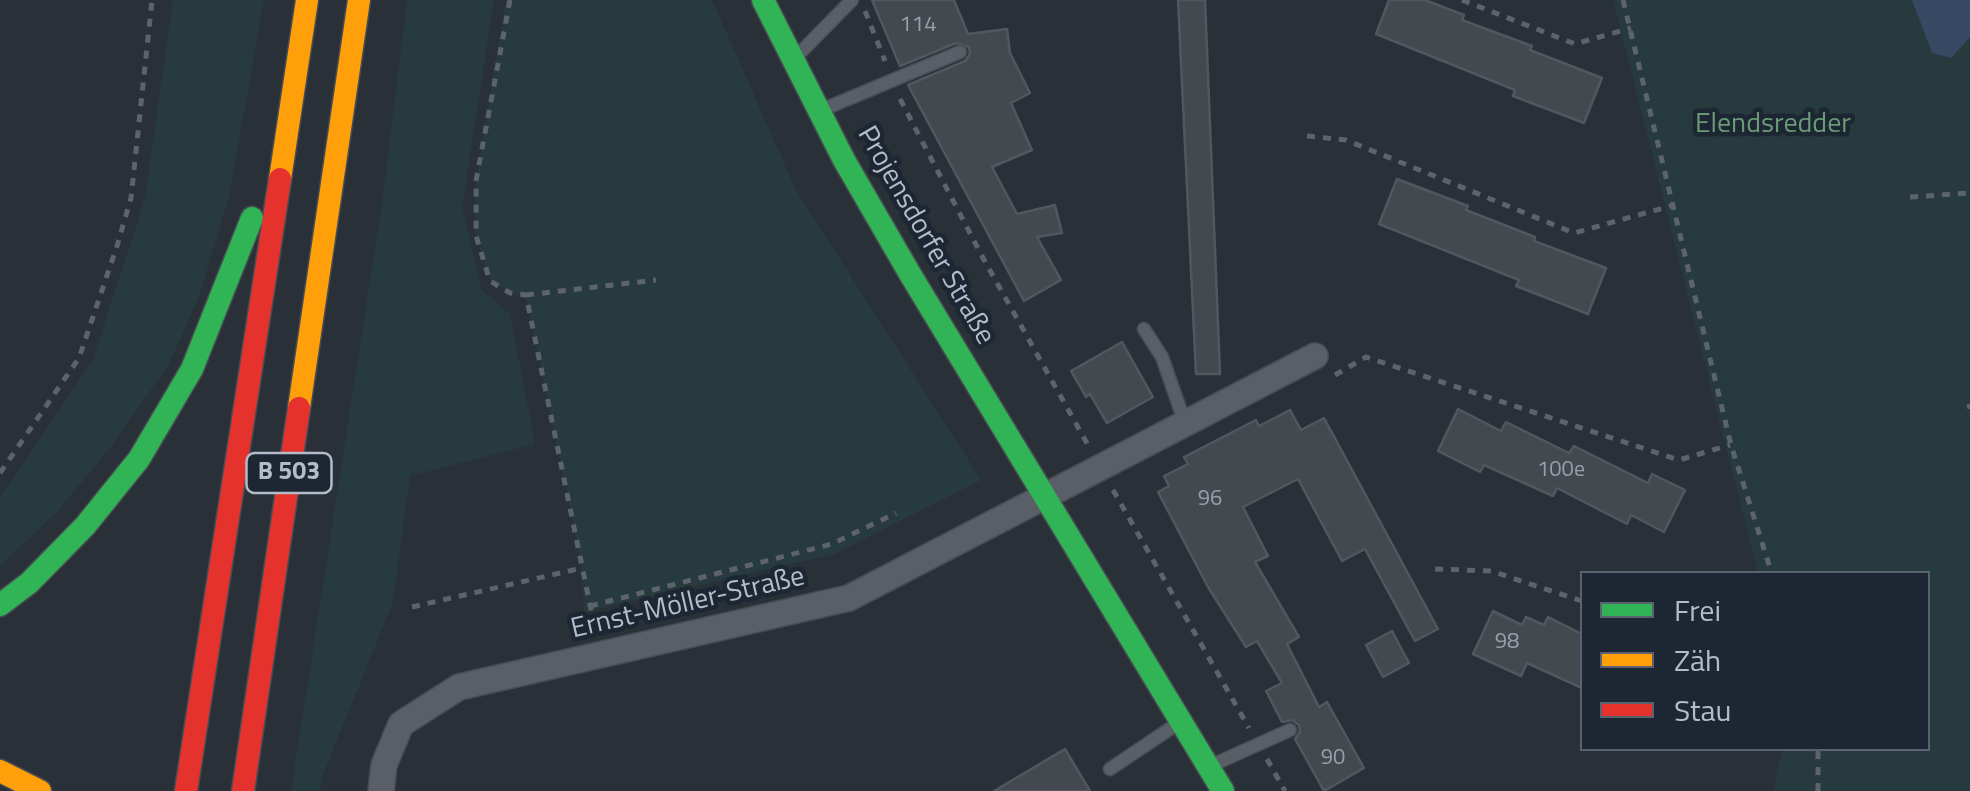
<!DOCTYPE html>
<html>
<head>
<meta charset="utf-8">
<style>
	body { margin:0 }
	#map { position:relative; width:1970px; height:791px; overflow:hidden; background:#2a3038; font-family:"Titillium Web",sans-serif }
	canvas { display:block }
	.legend { position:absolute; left:1580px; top:571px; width:350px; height:180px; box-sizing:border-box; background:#1d2633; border:2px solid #59626f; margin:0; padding:12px 18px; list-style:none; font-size:30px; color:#b4bcc9 }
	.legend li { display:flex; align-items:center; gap:20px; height:50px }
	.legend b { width:50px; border:2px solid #59626f }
</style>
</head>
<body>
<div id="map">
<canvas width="1970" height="791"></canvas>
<ul class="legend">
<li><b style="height:12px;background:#30b455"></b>Frei</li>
<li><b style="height:12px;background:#ff9f0a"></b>Zäh</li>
<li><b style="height:12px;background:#e5322d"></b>Stau</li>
</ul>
</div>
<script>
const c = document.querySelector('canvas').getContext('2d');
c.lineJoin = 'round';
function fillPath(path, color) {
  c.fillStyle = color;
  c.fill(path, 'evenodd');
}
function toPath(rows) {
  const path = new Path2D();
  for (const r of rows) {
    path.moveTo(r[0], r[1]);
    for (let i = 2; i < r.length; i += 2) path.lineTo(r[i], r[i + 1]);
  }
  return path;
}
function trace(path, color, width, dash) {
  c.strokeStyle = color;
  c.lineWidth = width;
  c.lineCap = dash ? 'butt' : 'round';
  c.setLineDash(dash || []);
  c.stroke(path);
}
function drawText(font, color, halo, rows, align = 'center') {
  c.font = font + ' "Titillium Web",sans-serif';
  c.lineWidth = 9;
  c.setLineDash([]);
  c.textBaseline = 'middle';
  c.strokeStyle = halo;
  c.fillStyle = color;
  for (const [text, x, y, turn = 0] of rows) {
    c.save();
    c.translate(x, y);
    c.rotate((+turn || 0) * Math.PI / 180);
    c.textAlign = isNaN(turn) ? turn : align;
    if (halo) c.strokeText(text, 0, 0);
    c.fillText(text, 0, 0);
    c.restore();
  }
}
fillPath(toPath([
	[173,0,264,0,229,197,199,297,169,364,113,444,59,510,0,566,0,497,93,360,145,198],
	[407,0,494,0,462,208,482,290,510,314,535,444,410,476,393,602,323,775,320,791,291,791,382,204],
	[506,0,712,0,796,190,981,480,835,554,584,612,582,568,526,295,510,293,490,281,476,236,476,181],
	[1613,0,1970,0,1970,791,1773,791,1782,749,1928,748,1928,574,1758,573]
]), '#273a3e');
fillPath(toPath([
	[1912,0,1970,0,1970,37,1951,58,1932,53]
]), '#384963');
const building = toPath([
	[872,0,954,0,968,34,1007,29,1010,53,1030,93,1011,103,1032,150,992,167,1017,214,1055,205,1062,233,1037,237,1061,280,1024,301,908,85,965,61,970,54,969,47,956,43,900,66,872,0],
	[1178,0,1205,0,1220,374,1196,374,1178,0],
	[1389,0,1425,0,1464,15,1462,20,1532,46,1530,50,1602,78,1584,123,1513,96,1515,90,1376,34,1389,0],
	[1397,179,1468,206,1466,210,1535,237,1534,241,1606,268,1588,314,1516,286,1519,280,1379,224,1397,179],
	[1122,342,1153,397,1107,423,1090,394,1086,397,1071,371,1122,342],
	[1458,409,1501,431,1506,422,1569,453,1574,446,1648,483,1652,474,1685,490,1664,532,1631,515,1627,524,1557,488,1553,496,1484,465,1480,472,1438,451,1458,409],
	[1290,410,1301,430,1324,418,1438,629,1415,641,1365,549,1342,561,1298,479,1243,507,1268,556,1255,562,1299,637,1287,644,1319,707,1327,702,1364,768,1324,791,1295,739,1300,732,1299,725,1292,720,1282,722,1266,691,1282,683,1257,641,1246,647,1208,587,1158,492,1169,486,1164,476,1188,464,1184,457,1256,420,1259,426,1290,410],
	[1493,611,1522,625,1526,617,1544,625,1548,617,1582,634,1582,688,1527,663,1521,676,1473,654,1493,611],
	[1392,631,1409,663,1383,677,1366,645,1392,631],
	[1065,749,1090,791,994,791,1065,749]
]);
fillPath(building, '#444950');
trace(building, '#52575f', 2.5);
const lane = toPath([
	[794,59,852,0],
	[824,109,960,52],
	[1144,329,1162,357,1185,423],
	[1210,766,1290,730],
	[1110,769,1180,722]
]);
const street = toPath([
	[381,791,384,765,401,724,459,687,849,598,1315,356]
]);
const fast = toPath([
	[763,0,844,160,910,274,1223,791],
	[0,605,29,583,85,526,139,459,192,369,252,218]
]);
const slow = toPath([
	[280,179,307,0],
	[299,408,359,0],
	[0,771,40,791]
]);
const jam = toPath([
	[186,791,280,179],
	[243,791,299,408]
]);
trace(lane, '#484c53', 15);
trace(street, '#484c53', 28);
trace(fast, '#484c53', 25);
trace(slow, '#484c53', 25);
trace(jam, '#484c53', 25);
trace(toPath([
	[510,0,476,181,476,236,490,281,510,293,526,295,595,629],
	[1462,0,1575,44,1631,28],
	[1623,0,1731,445,1772,574],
	[865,11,885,61],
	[900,99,983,258,1088,445],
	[1307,136,1346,140,1574,233,1674,205],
	[1910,197,1970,193],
	[526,295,656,280],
	[1335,375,1366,357,1679,460,1730,445],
	[1967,407,1970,406],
	[0,473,79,358,117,246,131,198,152,0],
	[1113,490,1249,728],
	[1435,569,1491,571,1582,601],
	[590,606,832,544,896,513],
	[412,607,582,568],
	[1267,759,1285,791],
	[1818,791,1818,748]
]), '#5d636a', 5, [8, 8]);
trace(lane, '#5a5e66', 12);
trace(street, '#5a5e66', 25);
trace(fast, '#30b455', 22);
trace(slow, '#ff9f0a', 22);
trace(jam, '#e5322d', 22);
drawText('22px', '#989fab', null, [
	["114",918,26],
	["100e",1561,471],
	["96",1210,500],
	["98",1507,643],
	["90",1333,759]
]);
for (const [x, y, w] of [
	[289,473,85]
]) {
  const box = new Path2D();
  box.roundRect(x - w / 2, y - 20, w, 40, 8);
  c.fillStyle = '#1d2633';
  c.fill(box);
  trace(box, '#b4bcc9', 2.5);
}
drawText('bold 25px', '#b4bcc9', null, [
	["B 503",289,473]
]);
drawText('28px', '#6b9a76', '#1d2633', [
	["Elendsredder",1773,125]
]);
drawText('28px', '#b4bcc9', '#1d2633', [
	["Projensdorfer Straße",925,236,60],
	["Ernst-Möller-Straße",688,604,-13]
]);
</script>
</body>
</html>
